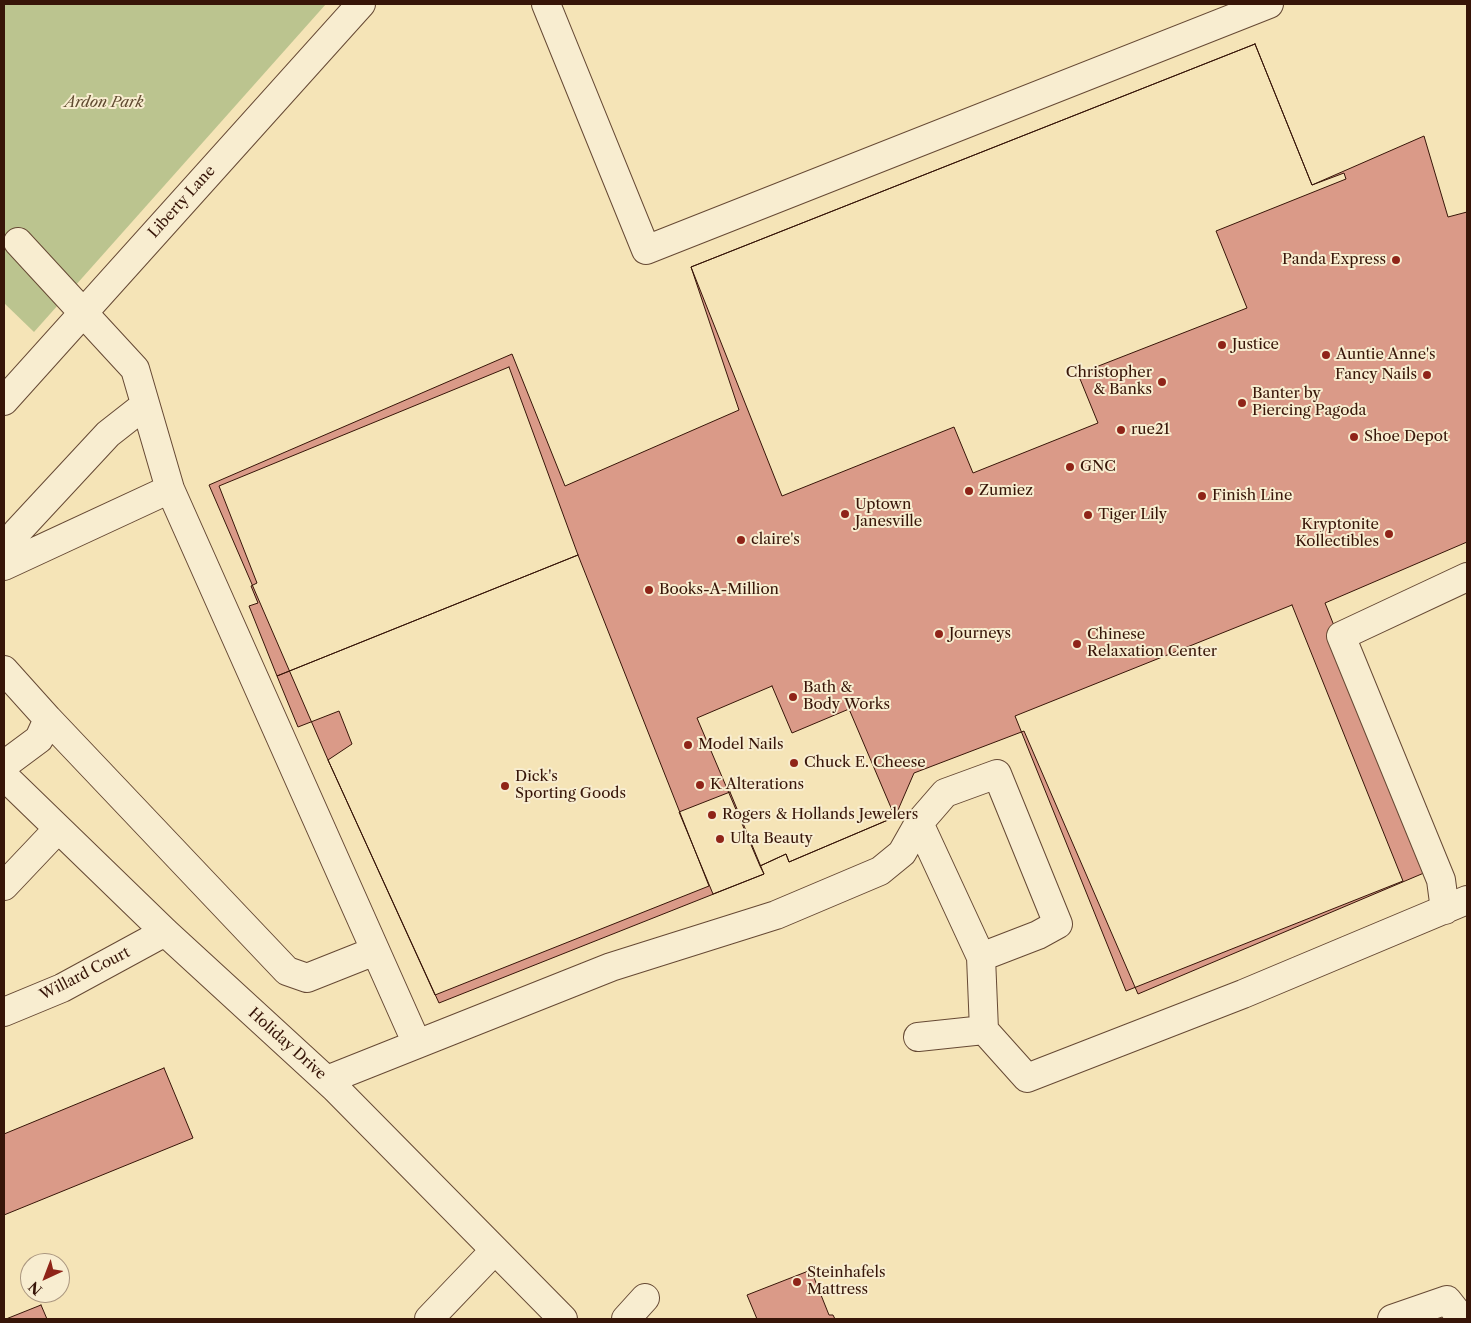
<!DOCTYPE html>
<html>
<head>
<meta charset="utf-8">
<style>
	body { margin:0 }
	#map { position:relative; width:1471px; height:1323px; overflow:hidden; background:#f5e4b7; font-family:"Libre Caslon Text",serif }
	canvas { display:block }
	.frame { position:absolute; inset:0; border:5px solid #371508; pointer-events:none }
	.north { position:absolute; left:20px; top:1253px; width:50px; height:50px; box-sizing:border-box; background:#f8edd0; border:1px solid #ab9780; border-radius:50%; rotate:223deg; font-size:14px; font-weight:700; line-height:20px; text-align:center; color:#371508 }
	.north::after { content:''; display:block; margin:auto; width:18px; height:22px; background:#8f2418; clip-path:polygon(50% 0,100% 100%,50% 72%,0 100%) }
</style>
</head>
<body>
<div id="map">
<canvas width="1471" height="1323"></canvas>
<div class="frame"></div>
<div class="north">N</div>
</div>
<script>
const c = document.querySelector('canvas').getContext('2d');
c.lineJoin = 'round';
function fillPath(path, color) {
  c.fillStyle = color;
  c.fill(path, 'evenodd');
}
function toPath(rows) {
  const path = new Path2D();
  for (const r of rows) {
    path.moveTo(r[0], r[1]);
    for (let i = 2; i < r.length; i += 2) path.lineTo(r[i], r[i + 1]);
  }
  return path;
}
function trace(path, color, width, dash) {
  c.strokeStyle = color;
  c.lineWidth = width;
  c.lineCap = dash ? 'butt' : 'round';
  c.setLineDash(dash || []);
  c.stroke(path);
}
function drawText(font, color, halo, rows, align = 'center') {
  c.font = font + ' "Libre Caslon Text",serif';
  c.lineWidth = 4;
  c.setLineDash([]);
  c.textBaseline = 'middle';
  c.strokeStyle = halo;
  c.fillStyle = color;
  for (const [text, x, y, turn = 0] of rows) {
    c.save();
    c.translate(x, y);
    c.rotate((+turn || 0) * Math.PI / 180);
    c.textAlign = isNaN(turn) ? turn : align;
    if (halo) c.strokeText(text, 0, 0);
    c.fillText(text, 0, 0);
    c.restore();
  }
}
fillPath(toPath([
	[4,4,326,4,34,332,4,303]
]), '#bbc48f');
const building = toPath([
	[1255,44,1312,185,1424,136,1448,217,1467,212,1467,542,1325,603,1431,870,1138,994,1024,731,914,773,895,817,789,862,786,854,760,866,764,874,439,1003,328,760,209,485,512,354,565,486,739,410,691,267,1255,44],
	[1255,44,1312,185,1344,173,1346,179,1216,231,1247,308,1078,374,1098,423,973,473,954,427,782,496,691,267,1255,44],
	[509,367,578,555,277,676,249,606,258,603,251,586,257,583,219,486,509,367],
	[578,555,709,886,435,995,328,760,352,744,339,711,298,727,277,676,578,555],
	[1292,605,1403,881,1126,991,1015,716,1292,605],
	[772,686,792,733,849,709,895,817,789,862,786,854,760,866,697,718,772,686],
	[730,792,764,874,713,894,679,812,730,792],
	[164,1068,193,1138,4,1215,4,1134,164,1068],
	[811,1270,829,1315,833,1315,835,1319,757,1319,747,1295,811,1270],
	[41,1305,47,1319,6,1319,41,1305]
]);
fillPath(building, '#da9a88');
trace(building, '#371508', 1);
const minor = toPath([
	[546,4,646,250,1269,4],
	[18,242,135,369,170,489,417,1044],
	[4,401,361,4],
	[4,550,17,532,108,434,145,405],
	[4,566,170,489],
	[4,670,48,719,39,739,4,765],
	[48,719,287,971,307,978,375,951],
	[4,776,165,932,335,1088,563,1319],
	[919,823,981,957,984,1030],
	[4,886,58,829],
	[1445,910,1441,880,1341,636,1467,577],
	[4,1012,62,988,165,932],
	[918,1037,984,1030,1027,1078,1243,994,1467,900],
	[327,1080,611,967,776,915,880,871,902,853,919,823,945,793,997,774,1058,924,1038,935,981,957],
	[429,1319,495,1250],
	[626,1319,645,1298],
	[1392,1319,1447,1300,1462,1319]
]);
trace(minor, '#664934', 30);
trace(minor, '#f8edd0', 28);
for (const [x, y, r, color] of [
	[1396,260,5,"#8f2418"],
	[1222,345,5,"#8f2418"],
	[1326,355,5,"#8f2418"],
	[1427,375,5,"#8f2418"],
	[1162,382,5,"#8f2418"],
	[1242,403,5,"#8f2418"],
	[1121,430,5,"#8f2418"],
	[1354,437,5,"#8f2418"],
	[1070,467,5,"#8f2418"],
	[969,491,5,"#8f2418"],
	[1202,496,5,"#8f2418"],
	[845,514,5,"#8f2418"],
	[1088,515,5,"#8f2418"],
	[1389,534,5,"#8f2418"],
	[741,540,5,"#8f2418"],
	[649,590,5,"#8f2418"],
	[939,634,5,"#8f2418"],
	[1077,644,5,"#8f2418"],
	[793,697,5,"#8f2418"],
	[688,745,5,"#8f2418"],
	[794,763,5,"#8f2418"],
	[700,785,5,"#8f2418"],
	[505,786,5,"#8f2418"],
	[712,815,5,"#8f2418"],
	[720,839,5,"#8f2418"],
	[797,1282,5,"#8f2418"]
]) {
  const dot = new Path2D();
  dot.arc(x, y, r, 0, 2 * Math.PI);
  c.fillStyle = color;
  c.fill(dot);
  trace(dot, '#f8edd0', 2);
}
drawText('italic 15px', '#5f4a30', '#f8edd0', [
	["Ardon Park",104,103]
]);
drawText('15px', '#371508', '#f8edd0', [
	["Liberty Lane",182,202,-48],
	["Willard Court",85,974,-27],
	["Holiday Drive",287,1044,42]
]);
drawText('15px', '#371508', '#f8edd0', [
	["Panda Express",1386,260,"right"],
	["Justice",1232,345],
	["Auntie Anne's",1336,355],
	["Christopher",1152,373,"right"],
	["& Banks",1152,390,"right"],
	["Fancy Nails",1417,375,"right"],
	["Banter by",1252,394],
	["Piercing Pagoda",1252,411],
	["rue21",1131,430],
	["Shoe Depot",1364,437],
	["GNC",1080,467],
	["Zumiez",979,491],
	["Finish Line",1212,496],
	["Uptown",855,505],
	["Janesville",855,522],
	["Tiger Lily",1098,515],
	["Kryptonite",1379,525,"right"],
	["Kollectibles",1379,542,"right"],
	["claire's",751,540],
	["Books-A-Million",659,590],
	["Journeys",949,634],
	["Chinese",1087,635],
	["Relaxation Center",1087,652],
	["Bath &",803,688],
	["Body Works",803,705],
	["Model Nails",698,745],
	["Chuck E. Cheese",804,763],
	["Dick's",515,777],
	["Sporting Goods",515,794],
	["K Alterations",710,785],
	["Rogers & Hollands Jewelers",722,815],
	["Ulta Beauty",730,839],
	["Steinhafels",807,1273],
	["Mattress",807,1290]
], 'left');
</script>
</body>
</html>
